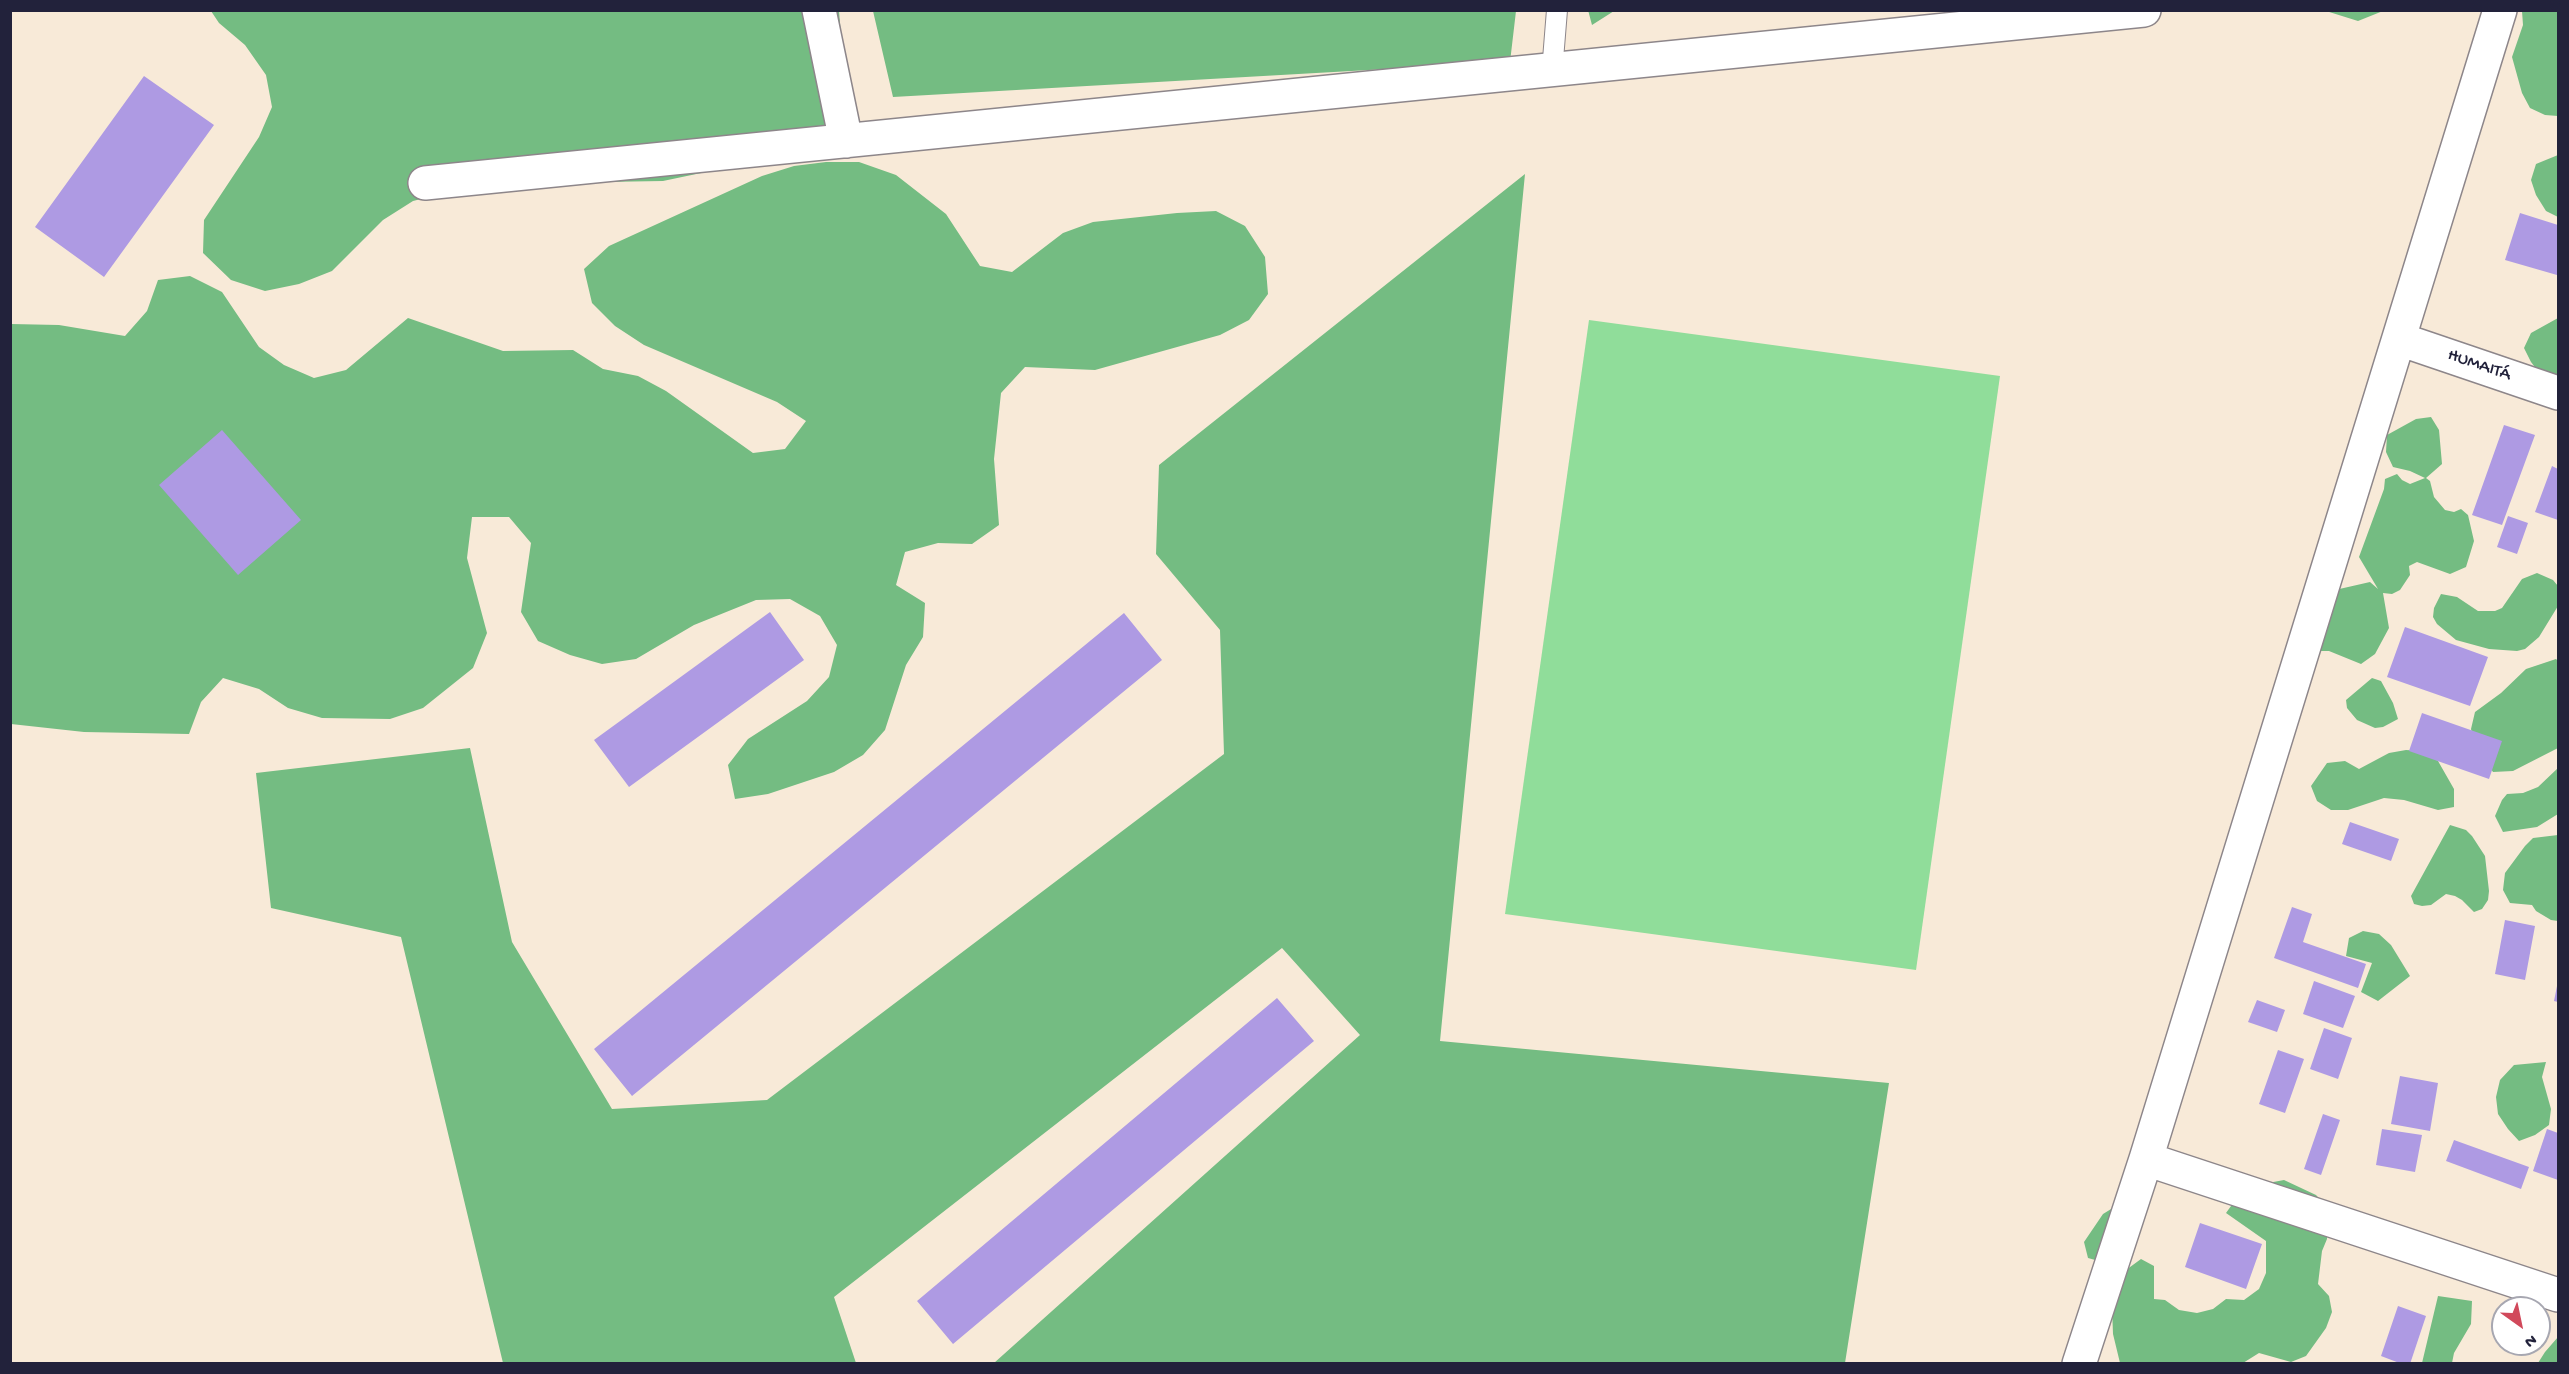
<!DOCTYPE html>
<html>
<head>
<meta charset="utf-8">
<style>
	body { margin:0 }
	#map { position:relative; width:2569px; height:1374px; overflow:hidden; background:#f8ead8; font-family:"Gochi Hand",sans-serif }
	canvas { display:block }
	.frame { position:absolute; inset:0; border:12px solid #22223b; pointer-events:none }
	.north { position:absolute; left:2491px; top:1296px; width:60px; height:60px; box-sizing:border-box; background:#fff; border:2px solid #a7a7b1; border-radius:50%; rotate:147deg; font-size:16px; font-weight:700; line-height:24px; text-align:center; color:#22223b }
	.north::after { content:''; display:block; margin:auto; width:21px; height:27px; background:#d1495b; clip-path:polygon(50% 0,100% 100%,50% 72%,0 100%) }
</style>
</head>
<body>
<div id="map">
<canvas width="2569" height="1374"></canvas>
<div class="frame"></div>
<div class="north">N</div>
</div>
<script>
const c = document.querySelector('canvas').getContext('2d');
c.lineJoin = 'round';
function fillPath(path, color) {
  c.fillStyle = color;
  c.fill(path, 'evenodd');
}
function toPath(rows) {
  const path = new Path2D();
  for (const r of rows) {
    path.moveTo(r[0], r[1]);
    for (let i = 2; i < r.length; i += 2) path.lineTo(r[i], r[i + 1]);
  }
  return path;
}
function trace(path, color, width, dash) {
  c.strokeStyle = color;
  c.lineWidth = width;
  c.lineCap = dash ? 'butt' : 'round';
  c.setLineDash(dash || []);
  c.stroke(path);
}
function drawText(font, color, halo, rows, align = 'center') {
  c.font = font + ' "Gochi Hand",sans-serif';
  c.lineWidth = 4.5;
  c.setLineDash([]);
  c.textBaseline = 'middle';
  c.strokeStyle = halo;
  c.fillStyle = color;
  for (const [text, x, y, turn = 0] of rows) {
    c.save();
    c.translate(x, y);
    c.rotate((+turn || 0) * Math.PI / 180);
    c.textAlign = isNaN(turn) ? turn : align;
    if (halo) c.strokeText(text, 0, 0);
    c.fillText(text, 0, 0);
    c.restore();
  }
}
fillPath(toPath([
	[1589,320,2000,376,1916,970,1505,914]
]), '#90dd9a');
fillPath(toPath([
	[1588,10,1614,10,1614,11,1592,25],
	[211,11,839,11,843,61,825,127,801,152,663,181,480,184,413,201,383,220,332,271,299,284,265,291,231,280,203,253,204,220,259,137,272,107,266,75,245,45,219,23],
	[873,11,1516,11,1510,62,893,97],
	[2326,11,2383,10,2383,11,2358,21],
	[2522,11,2558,11,2558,116,2545,115,2530,108,2522,93,2512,57,2523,25],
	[2558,155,2558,217,2546,211,2536,195,2531,180,2536,164],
	[826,162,859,162,896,175,946,214,980,266,1012,272,1063,233,1093,222,1177,213,1216,211,1245,226,1265,257,1268,294,1249,320,1220,335,1095,370,1025,367,1001,393,994,459,999,525,972,544,938,543,905,552,896,585,925,603,923,637,906,665,885,730,863,755,834,772,768,794,735,799,728,765,748,739,807,701,829,677,837,645,820,616,790,599,756,600,694,625,636,659,602,664,570,655,538,641,521,612,531,543,509,517,472,517,467,558,487,633,473,668,423,708,390,719,322,718,288,708,259,689,223,678,201,702,189,734,84,732,11,724,11,324,59,325,125,336,147,311,158,280,190,276,222,292,259,347,284,365,314,378,346,370,408,318,503,351,573,350,603,369,638,376,666,391,753,453,785,449,806,421,777,402,644,345,615,326,592,303,584,269,609,246,762,176,794,166],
	[1525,174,1440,1041,1889,1083,1845,1363,994,1363,1360,1035,1282,948,834,1297,856,1363,503,1363,401,937,271,908,256,773,470,748,512,942,612,1109,767,1100,1224,754,1220,630,1156,554,1159,465],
	[2558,318,2558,379,2541,375,2531,362,2524,348,2531,333],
	[2431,417,2439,430,2442,464,2426,478,2430,481,2434,497,2445,510,2454,512,2461,509,2468,515,2474,541,2466,567,2450,574,2417,562,2409,566,2410,575,2400,590,2392,594,2383,593,2389,628,2375,654,2361,664,2329,651,2311,651,2335,590,2370,582,2378,589,2359,557,2384,489,2385,479,2397,474,2402,480,2410,484,2425,478,2410,471,2393,467,2386,452,2387,435,2416,419],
	[2537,573,2553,580,2558,586,2558,606,2539,637,2525,649,2517,651,2489,649,2456,640,2437,624,2433,617,2434,608,2441,594,2457,597,2478,611,2495,611,2502,608,2522,579],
	[2556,659,2558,661,2558,748,2513,771,2493,772,2475,745,2471,729,2475,712,2501,693,2526,669],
	[2372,678,2381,681,2393,703,2398,719,2383,727,2375,728,2357,720,2347,708,2346,700],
	[2406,750,2422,751,2438,761,2454,789,2454,807,2438,810,2404,800,2384,798,2348,810,2331,810,2317,801,2311,786,2327,763,2345,761,2359,769,2389,753],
	[2558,768,2558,814,2537,827,2503,832,2495,816,2502,800,2507,794,2523,793,2538,787],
	[2450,825,2466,830,2472,836,2485,856,2489,891,2488,900,2482,909,2474,912,2462,900,2455,896,2446,894,2431,905,2422,906,2414,904,2411,896],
	[2558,835,2558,921,2551,920,2536,911,2532,905,2510,903,2503,890,2505,873,2525,846,2533,838],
	[2363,931,2379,934,2391,945,2410,976,2378,1001,2361,992,2372,963,2346,956,2349,938],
	[2546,1062,2542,1077,2551,1109,2549,1125,2535,1135,2519,1141,2508,1129,2498,1114,2496,1097,2500,1080,2514,1065],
	[2284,1180,2316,1195,2327,1207,2327,1239,2322,1251,2318,1284,2329,1296,2332,1312,2326,1328,2306,1356,2291,1362,2259,1353,2243,1363,2120,1363,2113,1334,2111,1281,2141,1259,2154,1266,2154,1299,2165,1300,2179,1310,2197,1313,2213,1309,2226,1299,2244,1300,2259,1289,2266,1273,2266,1241,2226,1213,2236,1199,2268,1183],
	[2116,1206,2106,1263,2088,1258,2084,1242,2103,1214],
	[2438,1296,2472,1301,2471,1324,2454,1353,2452,1363,2422,1363],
	[2558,1337,2558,1363,2538,1363,2545,1352]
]), '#74bc82');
fillPath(toPath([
	[144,76,214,125,104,277,35,227],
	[2520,213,2558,225,2557,275,2505,260],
	[2504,425,2535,435,2502,525,2472,515],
	[222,430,301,520,238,575,159,485],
	[2552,466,2558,469,2558,520,2535,512],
	[2508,516,2528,523,2517,554,2497,547],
	[770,612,804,660,629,787,594,740],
	[1124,613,1162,660,632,1096,594,1049],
	[2405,627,2488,657,2470,706,2387,677],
	[2422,713,2502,741,2489,779,2409,751],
	[2350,822,2399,839,2391,861,2342,844],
	[2292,907,2312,914,2303,942,2366,964,2358,988,2274,958],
	[2505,920,2535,926,2525,980,2495,974],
	[2314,981,2355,996,2343,1028,2303,1014],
	[2557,986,2558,986,2558,1002,2554,1001],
	[1277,998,1314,1041,953,1344,917,1301],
	[2257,1000,2285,1010,2277,1032,2248,1022],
	[2324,1028,2352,1038,2338,1079,2310,1069],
	[2278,1050,2304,1059,2285,1113,2259,1104],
	[2400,1076,2438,1083,2430,1131,2391,1124],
	[2323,1114,2340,1120,2321,1175,2304,1169],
	[2382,1129,2422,1135,2415,1172,2376,1165],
	[2547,1129,2558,1133,2558,1180,2533,1171],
	[2454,1140,2529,1167,2521,1189,2446,1161],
	[2200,1223,2262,1244,2246,1289,2185,1267],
	[2398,1306,2426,1316,2410,1364,2402,1364,2381,1356]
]), '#ae9ae3');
const service = toPath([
	[1552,72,1557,10]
]);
const minor = toPath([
	[819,10,846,141],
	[425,183,2144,10],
	[2399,339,2558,393],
	[2146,1159,2558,1295],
	[2079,1364,2146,1159,2500,10]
]);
trace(service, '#8d868a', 22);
trace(minor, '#8d868a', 36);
trace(service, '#fff', 20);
trace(minor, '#fff', 33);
drawText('18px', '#22223b', '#fff', [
	["HUMAITÁ",2479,366,19]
]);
</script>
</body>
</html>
